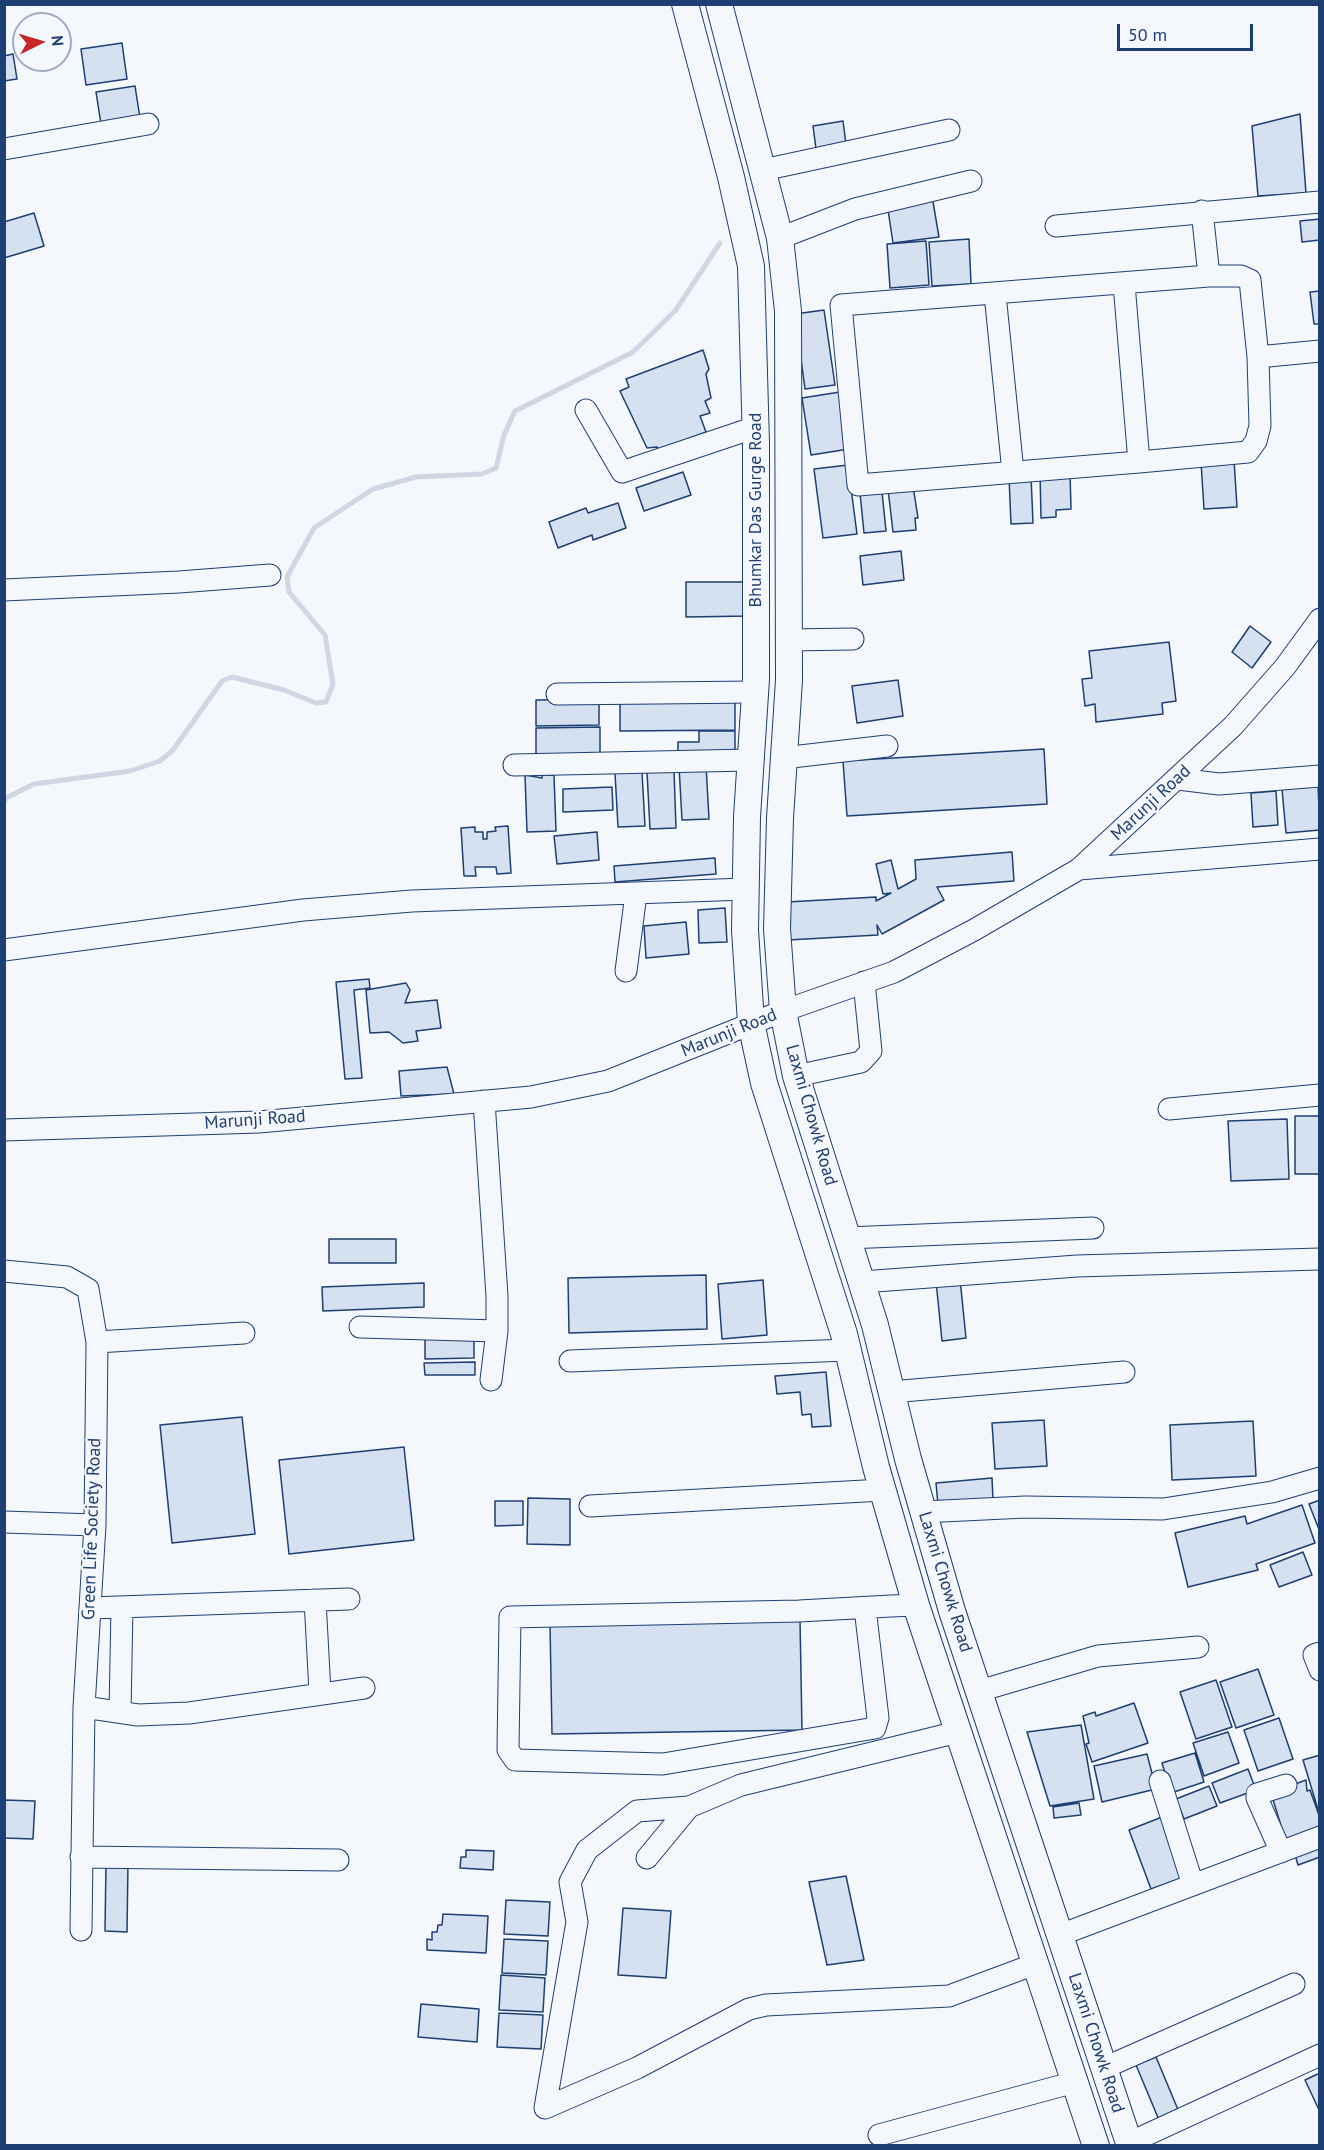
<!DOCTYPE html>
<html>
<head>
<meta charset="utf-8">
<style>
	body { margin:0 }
	#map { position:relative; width:1324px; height:2150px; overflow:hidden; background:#f4f7fb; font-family:"PT Sans",sans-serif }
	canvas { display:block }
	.frame { position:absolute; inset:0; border:6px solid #1d3f73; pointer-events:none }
	.north { position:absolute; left:12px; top:12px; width:60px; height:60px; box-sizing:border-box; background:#f4f7fb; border:2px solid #9eadc5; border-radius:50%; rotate:85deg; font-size:16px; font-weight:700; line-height:24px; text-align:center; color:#1d3f73 }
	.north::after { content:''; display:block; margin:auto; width:21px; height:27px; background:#c62828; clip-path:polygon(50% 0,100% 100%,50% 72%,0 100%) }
	.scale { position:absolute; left:1117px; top:24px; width:136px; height:27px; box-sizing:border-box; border:3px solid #1d3f73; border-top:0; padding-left:8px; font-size:18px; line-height:21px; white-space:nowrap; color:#1d3f73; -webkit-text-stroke:4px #f4f7fb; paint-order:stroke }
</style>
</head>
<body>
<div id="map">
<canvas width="1324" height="2150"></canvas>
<div class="frame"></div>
<div class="north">N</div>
<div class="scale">50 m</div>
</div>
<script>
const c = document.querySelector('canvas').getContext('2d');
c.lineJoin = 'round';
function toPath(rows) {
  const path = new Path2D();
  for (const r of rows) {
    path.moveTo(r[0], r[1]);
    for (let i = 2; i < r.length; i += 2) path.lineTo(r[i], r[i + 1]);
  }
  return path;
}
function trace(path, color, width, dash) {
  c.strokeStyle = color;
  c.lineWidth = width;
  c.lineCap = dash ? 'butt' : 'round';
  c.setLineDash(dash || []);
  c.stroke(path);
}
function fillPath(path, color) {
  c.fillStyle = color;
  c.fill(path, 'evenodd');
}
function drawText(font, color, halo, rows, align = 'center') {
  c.font = font + ' "PT Sans",sans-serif';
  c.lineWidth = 4.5;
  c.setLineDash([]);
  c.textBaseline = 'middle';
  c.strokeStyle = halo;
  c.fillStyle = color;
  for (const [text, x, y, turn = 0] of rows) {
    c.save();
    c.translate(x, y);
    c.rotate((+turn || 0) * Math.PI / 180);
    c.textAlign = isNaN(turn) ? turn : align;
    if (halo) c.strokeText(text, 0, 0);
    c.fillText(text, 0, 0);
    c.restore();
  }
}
trace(toPath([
	[4,803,6,798,34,784,130,771,160,761,173,750,222,681,232,677,284,690,316,703,326,702,333,684,325,635,289,592,287,577,314,528,373,489,416,477,482,474,496,468,504,435,515,411,633,352,675,311,720,243]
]), '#cfd7e4', 5);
const building = toPath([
	[122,43,127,79,86,85,81,49,122,43],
	[13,54,17,79,4,81,4,56,13,54],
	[135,86,140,118,101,124,96,92,135,86],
	[1300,114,1306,193,1258,196,1252,126,1300,114],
	[843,121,846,144,816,149,813,126,843,121],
	[932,196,939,237,893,243,887,203,932,196],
	[34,213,44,246,4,258,4,222,34,213],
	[1320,219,1320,240,1302,242,1300,221,1320,219],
	[969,239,971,284,932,286,929,242,969,239],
	[926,241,929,285,890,288,887,244,926,241],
	[1320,291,1320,324,1314,324,1310,292,1320,291],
	[824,310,835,385,805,389,795,314,824,310],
	[703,350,709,369,706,374,711,398,705,401,710,413,700,416,706,432,659,450,657,447,647,448,620,391,629,387,626,379,703,350],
	[840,392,849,449,811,455,802,398,840,392],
	[1234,460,1237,507,1204,509,1201,462,1234,460],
	[848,465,857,534,823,538,814,469,848,465],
	[683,472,691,495,644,511,636,488,683,472],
	[1070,472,1071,509,1056,510,1056,517,1041,518,1040,473,1070,472],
	[1031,476,1033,523,1011,524,1009,477,1031,476],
	[913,486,918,518,915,518,916,530,893,532,888,489,913,486],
	[882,492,886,531,864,533,860,493,882,492],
	[618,503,626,528,593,540,592,535,558,548,549,522,586,508,588,513,618,503],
	[901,551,904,580,863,585,860,556,901,551],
	[686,582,750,582,750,616,686,617,686,582],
	[1250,626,1271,642,1252,668,1232,652,1250,626],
	[1169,642,1176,701,1162,703,1163,714,1096,722,1095,704,1085,706,1082,679,1092,678,1089,651,1169,642],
	[898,680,903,716,857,723,852,686,898,680],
	[599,699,599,725,536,726,536,700,599,699],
	[735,701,735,730,620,731,620,703,735,701],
	[600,727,600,755,536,756,536,728,600,727],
	[699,731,735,731,735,756,678,757,678,742,699,742,699,731],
	[1044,749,1047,804,847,816,843,761,1044,749],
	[706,765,709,819,682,820,679,766,706,765],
	[674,771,676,828,650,829,647,772,674,771],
	[642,772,645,826,618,827,615,773,642,772],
	[525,775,542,778,542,775,554,775,556,831,527,832,525,775],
	[1318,785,1320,830,1286,833,1282,789,1318,785],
	[612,787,613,810,563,812,563,789,612,787],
	[1276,791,1278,825,1253,827,1251,793,1276,791],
	[508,826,511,873,497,874,496,867,475,867,476,876,464,876,461,828,475,827,475,832,483,832,483,839,487,839,487,832,496,831,495,827,508,826],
	[597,832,599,860,557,864,554,836,597,832],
	[1012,852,1014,881,937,887,944,900,882,934,877,925,878,935,788,940,787,902,876,897,876,901,891,893,883,894,876,864,891,860,898,889,916,879,915,860,1012,852],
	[715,858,716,874,615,882,614,866,715,858],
	[725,908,727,942,699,943,698,910,725,908],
	[686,922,689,954,646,958,644,926,686,922],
	[369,979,370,988,354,990,362,1078,345,1079,336,982,369,979],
	[406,983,410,990,405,1003,437,1000,441,1028,416,1031,418,1041,403,1043,389,1032,370,1033,366,990,406,983],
	[447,1067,454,1094,401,1096,399,1071,447,1067],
	[1295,1116,1320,1116,1320,1174,1295,1174,1295,1116],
	[1287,1119,1289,1179,1231,1181,1228,1121,1287,1119],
	[329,1239,396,1239,396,1263,329,1263,329,1239],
	[706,1275,707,1329,569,1333,568,1278,706,1275],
	[960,1279,966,1338,942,1341,936,1281,960,1279],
	[763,1280,767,1335,722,1339,718,1284,763,1280],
	[424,1283,424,1307,323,1311,322,1287,424,1283],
	[474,1333,474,1358,425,1359,425,1334,474,1333],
	[475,1362,475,1375,425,1375,424,1363,475,1362],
	[826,1372,831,1426,812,1427,811,1414,802,1415,800,1392,777,1394,775,1376,826,1372],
	[242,1417,255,1534,172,1543,160,1425,242,1417],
	[1044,1420,1047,1466,995,1469,992,1423,1044,1420],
	[1253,1421,1256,1476,1172,1480,1170,1425,1253,1421],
	[404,1447,414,1540,289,1554,279,1460,404,1447],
	[992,1478,993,1500,938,1505,936,1483,992,1478],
	[528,1498,570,1499,570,1545,527,1544,528,1498],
	[1320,1500,1320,1532,1309,1504,1320,1500],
	[495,1501,523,1501,523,1525,495,1526,495,1501],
	[1302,1505,1315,1543,1256,1564,1258,1570,1188,1587,1175,1533,1245,1516,1247,1524,1302,1505],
	[1303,1552,1312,1575,1279,1587,1270,1565,1303,1552],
	[800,1620,802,1730,552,1734,550,1625,800,1620],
	[1258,1669,1274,1715,1236,1728,1220,1682,1258,1669],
	[1216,1680,1232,1727,1196,1739,1180,1692,1216,1680],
	[1134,1703,1148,1743,1092,1762,1086,1744,1089,1743,1083,1716,1095,1712,1096,1716,1134,1703],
	[1279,1718,1293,1759,1258,1771,1244,1730,1279,1718],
	[1081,1725,1094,1799,1050,1806,1027,1732,1081,1725],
	[1228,1732,1239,1763,1204,1776,1193,1743,1228,1732],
	[1195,1753,1204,1782,1171,1793,1162,1763,1195,1753],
	[1147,1754,1156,1789,1102,1802,1094,1766,1147,1754],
	[1320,1755,1320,1816,1303,1760,1320,1755],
	[1248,1769,1256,1790,1220,1803,1212,1783,1248,1769],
	[1306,1780,1307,1791,1310,1790,1320,1818,1320,1832,1286,1842,1271,1793,1306,1780],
	[1209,1786,1217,1806,1184,1819,1176,1799,1209,1786],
	[4,1800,35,1801,33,1839,4,1838,4,1800],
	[1079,1803,1081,1815,1054,1818,1053,1807,1079,1803],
	[1162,1817,1185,1877,1151,1889,1129,1830,1162,1817],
	[1320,1842,1320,1857,1298,1865,1294,1851,1320,1842],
	[466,1850,494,1851,493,1870,460,1868,461,1857,466,1857,466,1850],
	[106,1863,128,1863,127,1932,105,1931,106,1863],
	[846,1876,864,1960,827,1965,809,1882,846,1876],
	[506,1900,550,1902,548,1936,504,1934,506,1900],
	[623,1908,671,1911,666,1978,618,1975,623,1908],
	[443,1914,488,1916,486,1953,427,1950,427,1939,432,1940,432,1932,437,1932,438,1925,442,1925,443,1914],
	[504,1939,548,1941,546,1975,502,1973,504,1939],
	[501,1975,545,1978,543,2012,499,2010,501,1975],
	[421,2004,479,2009,477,2042,418,2037,421,2004],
	[499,2013,543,2015,541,2049,497,2047,499,2013],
	[1156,2057,1179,2112,1159,2120,1136,2065,1156,2057],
	[1320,2073,1320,2112,1305,2080,1320,2073]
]);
fillPath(building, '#d5e0f0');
trace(building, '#1d3f73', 1.5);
const minor = toPath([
	[4,149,148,124],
	[763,170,949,130],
	[1202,211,1209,276],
	[1056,226,1320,202],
	[780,238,855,209,971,181],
	[1124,284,1139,462,858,485,841,305,1209,276,1241,276,1250,280,1258,357,1320,351],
	[995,294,1013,472],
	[586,410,622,472,756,427],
	[1139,462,1248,452,1256,441,1260,426,1258,357],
	[4,590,179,582,270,575],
	[789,640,853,639],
	[557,694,755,692],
	[783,758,887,746],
	[514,765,750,760],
	[1178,779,1219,784,1320,776],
	[1079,869,1320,849],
	[4,950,303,910,412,901,745,889],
	[626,971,636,894],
	[796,1076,861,1062,871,1051,864,982],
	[484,1101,497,1296,497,1331,491,1380],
	[1169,1109,1320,1095],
	[4,1130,259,1122,531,1097,608,1081,783,1011,894,972,974,930,1079,869,1233,726,1285,667,1320,619],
	[847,1238,1093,1228],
	[4,1271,67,1277,88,1289,97,1342,95,1525,84,1707,81,1930],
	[862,1282,1077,1266,1320,1259],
	[360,1327,497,1331],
	[97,1342,244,1333],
	[570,1361,847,1350],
	[891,1392,1124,1372],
	[590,1506,883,1490],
	[923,1512,1025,1507,1163,1509,1272,1492,1320,1478],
	[4,1522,95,1525],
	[315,1600,320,1692],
	[90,1608,349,1599],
	[865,1608,878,1718,875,1728,663,1764,515,1760,508,1750,510,1617,799,1611,891,1606,916,1605],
	[1320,1653,1314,1655,1320,1670],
	[979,1691,1098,1656,1198,1647],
	[84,1707,138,1715,189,1713,364,1688],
	[120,1712,122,1607],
	[1160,1781,1193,1885],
	[689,1807,637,1811,587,1850,570,1882,577,1922,545,2108,637,2068,749,2009,766,2005,949,1996,1035,1964],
	[1281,1852,1257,1798,1257,1794,1286,1785],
	[81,1857,338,1860],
	[647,1858,689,1807,741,1785,958,1732],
	[1060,1935,1320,1837],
	[1104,2068,1294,1984],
	[879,2135,1075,2082],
	[1129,2143,1320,2055]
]);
const major = toPath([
	[685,4,731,177,751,266,756,444,756,679,747,817,745,930,751,1023,764,1083,844,1334,876,1467,916,1605,1096,2146],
	[719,4,780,238,788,311,789,680,780,818,777,929,783,1011,796,1076,875,1325,908,1459,952,1611,1130,2146]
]);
trace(minor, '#1d3f73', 23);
trace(major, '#1d3f73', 28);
trace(minor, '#f4f7fb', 21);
trace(major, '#f4f7fb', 26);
drawText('18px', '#1d3f73', '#f4f7fb', [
	["Bhumkar Das Gurge Road",756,510,-90],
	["Marunji Road",1151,803,-43],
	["Marunji Road",729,1033,-22],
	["Laxmi Chowk Road",811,1115,74],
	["Marunji Road",255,1120,-4],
	["Green Life Society Road",92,1529,-88],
	["Laxmi Chowk Road",945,1582,73],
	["Laxmi Chowk Road",1096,2043,72]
]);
</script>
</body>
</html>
